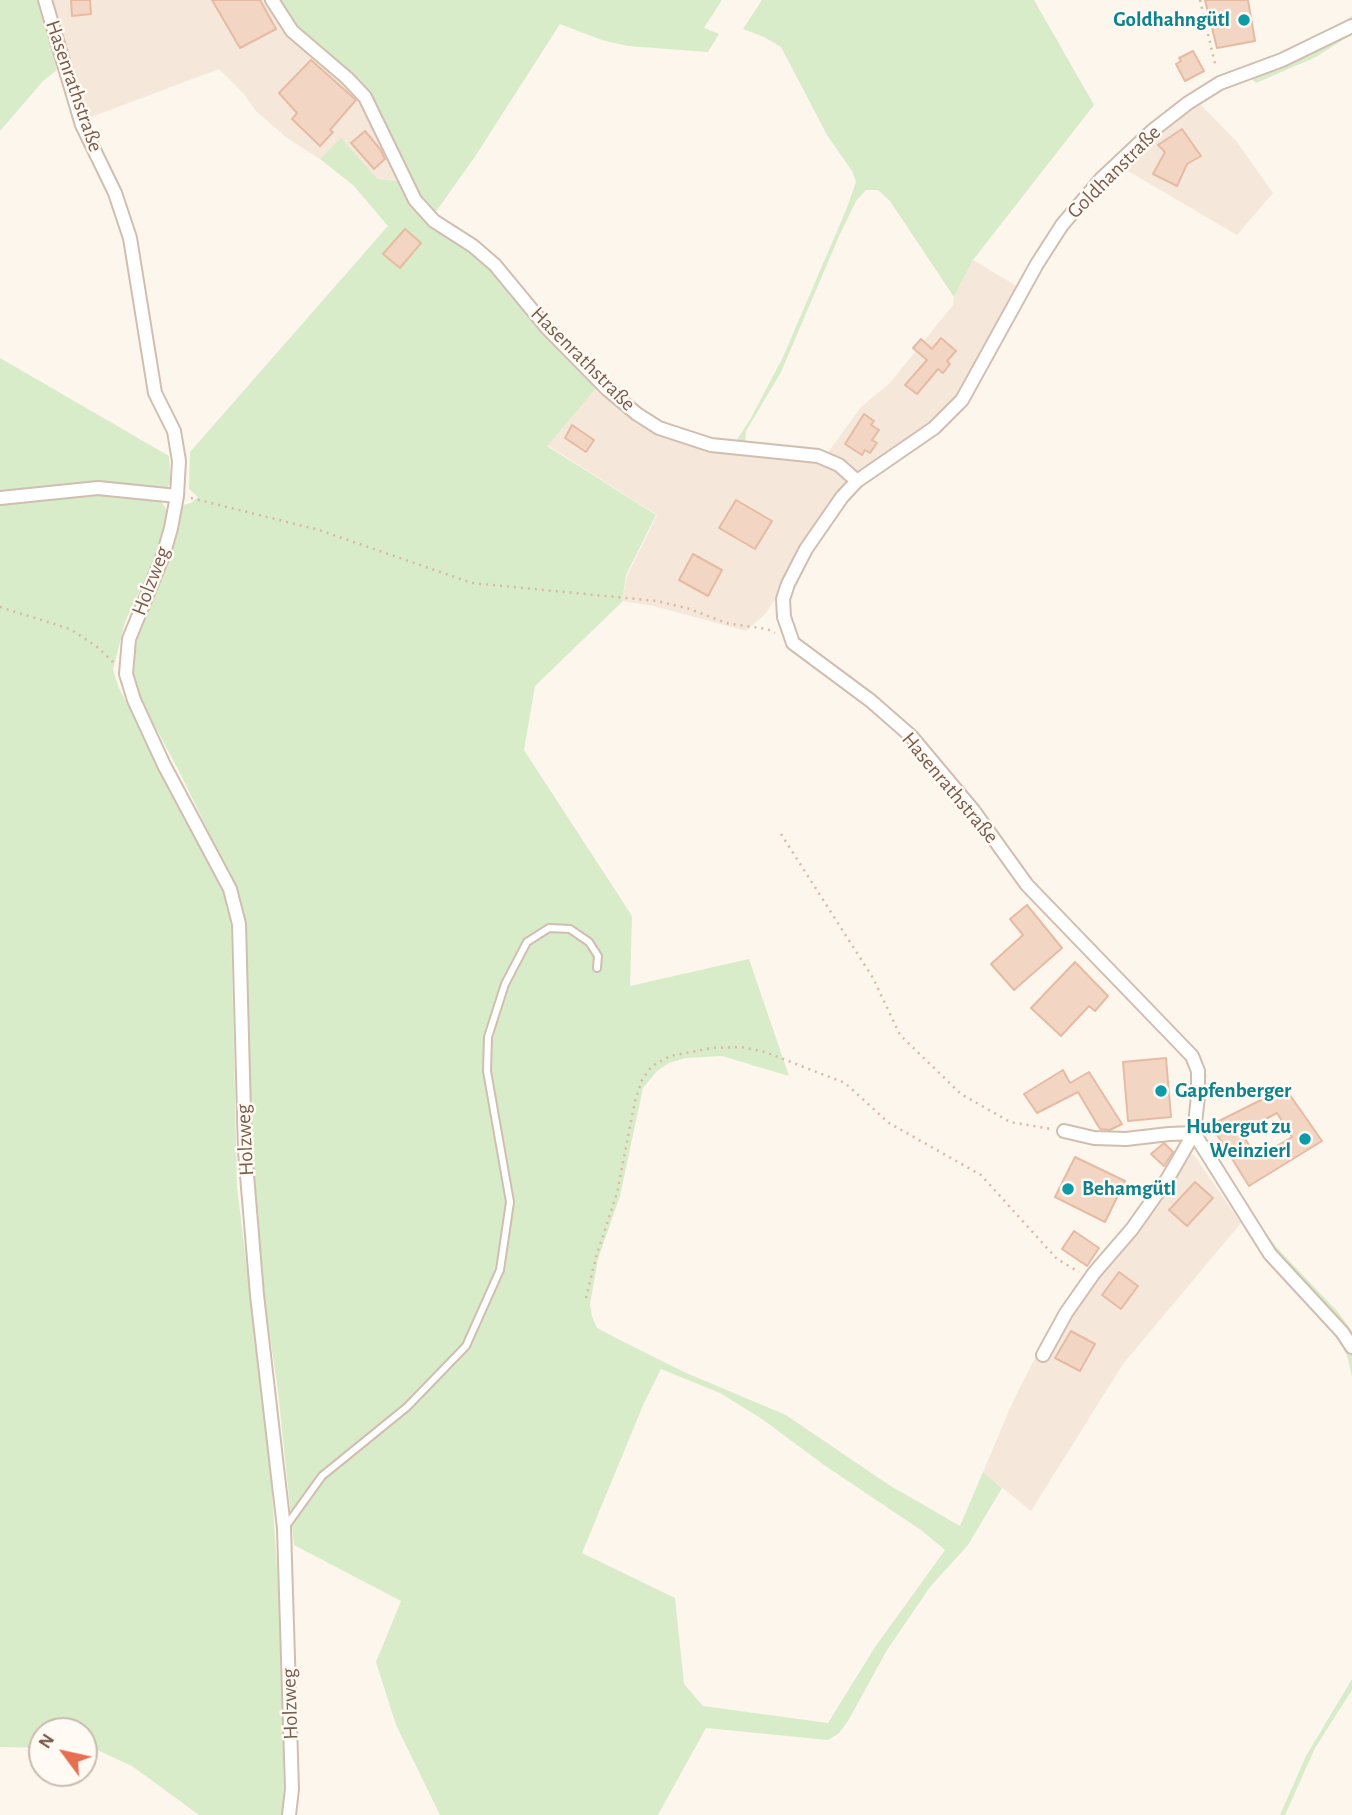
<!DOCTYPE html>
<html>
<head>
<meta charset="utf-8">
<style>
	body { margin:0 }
	#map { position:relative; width:1352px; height:1815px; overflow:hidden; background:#fdf6ec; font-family:"Alegreya Sans",sans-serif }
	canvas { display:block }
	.north { position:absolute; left:28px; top:1717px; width:70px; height:70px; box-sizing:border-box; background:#fffaf3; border:2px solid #cabbb1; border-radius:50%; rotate:303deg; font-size:19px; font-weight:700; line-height:28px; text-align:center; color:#7a5c4d }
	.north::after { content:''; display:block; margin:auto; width:24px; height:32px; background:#e76f51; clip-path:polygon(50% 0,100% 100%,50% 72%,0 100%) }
</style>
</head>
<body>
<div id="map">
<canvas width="1352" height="1815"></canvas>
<div class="north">N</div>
</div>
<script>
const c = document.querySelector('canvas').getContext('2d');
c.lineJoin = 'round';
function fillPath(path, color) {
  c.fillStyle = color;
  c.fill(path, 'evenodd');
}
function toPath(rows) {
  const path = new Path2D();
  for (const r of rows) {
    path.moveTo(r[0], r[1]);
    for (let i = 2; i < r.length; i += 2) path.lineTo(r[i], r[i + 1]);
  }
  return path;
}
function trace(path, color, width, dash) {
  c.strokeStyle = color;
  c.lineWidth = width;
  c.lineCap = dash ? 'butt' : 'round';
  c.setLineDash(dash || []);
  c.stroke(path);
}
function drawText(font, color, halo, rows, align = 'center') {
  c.font = font + ' "Alegreya Sans",sans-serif';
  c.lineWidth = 5;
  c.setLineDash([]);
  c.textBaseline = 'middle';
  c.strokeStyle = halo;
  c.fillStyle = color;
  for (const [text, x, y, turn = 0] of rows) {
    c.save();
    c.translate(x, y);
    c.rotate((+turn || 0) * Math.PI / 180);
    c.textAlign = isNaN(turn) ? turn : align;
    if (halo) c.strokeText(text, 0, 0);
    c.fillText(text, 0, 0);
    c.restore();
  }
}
fillPath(toPath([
	[52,0,279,0,306,37,361,81,369,93,404,171,398,181,378,179,341,139,320,159,287,138,256,111,244,94,219,69,86,119],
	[1199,103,1237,142,1273,193,1237,235,1121,167,1146,142],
	[973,260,1018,287,960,391,936,418,916,435,873,464,765,614,746,631,654,606,622,601,627,576,657,515,547,445,598,386,638,421,674,440,720,451,821,462,861,407,890,383,953,305,954,297],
	[1180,1151,1194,1155,1241,1223,1123,1364,1031,1511,983,1472,1014,1399,1036,1356,1084,1279,1119,1237]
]), '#f5e8da');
fillPath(toPath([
	[0,0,39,0,51,38,57,70,43,81,0,131],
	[279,0,722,0,704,28,719,34,708,52,628,46,602,40,560,24,476,155,435,213,480,243,510,272,547,316,541,327,598,386,547,446,656,515,626,575,622,602,535,686,524,750,632,916,630,986,749,959,789,1076,722,1056,686,1058,669,1063,657,1071,643,1088,620,1196,598,1259,590,1304,592,1316,597,1328,618,1339,684,1372,786,1415,889,1485,960,1526,983,1472,1002,1488,968,1545,930,1587,887,1650,848,1721,839,1733,828,1740,706,1728,658,1815,440,1815,396,1725,376,1662,401,1601,294,1545,278,1391,264,1295,251,1149,243,921,239,895,180,773,144,706,132,673,134,651,150,596,182,505,191,503,198,497,189,489,190,452,388,226,353,185,320,159,341,138,378,179,398,181,404,171,369,93,361,81,306,37,290,19],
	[661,1369,720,1393,762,1419,824,1465,921,1530,945,1550,875,1647,828,1723,703,1706,684,1684,675,1598,582,1553,644,1403],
	[762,0,1034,0,1094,105,973,260,954,297,890,201,878,190,866,190,856,201,840,234,781,372,746,431,745,445,734,444,751,418,783,357,846,210,856,182,852,171,827,135,781,47,764,37,743,29],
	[1352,16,1352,34,1316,57,1256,83,1241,69,1333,30],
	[0,358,169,456,171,482,166,489,99,481,0,492],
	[80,494,106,494,136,497,161,502,168,511,158,551,125,622,113,670,119,688,152,753,226,892,231,923,237,1187,269,1448,282,1641,284,1815,199,1815,132,1766,95,1749,84,1749,84,1731,42,1731,42,1748,0,1747,0,505],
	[1255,1219,1278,1249,1338,1312,1352,1331,1352,1377,1347,1355,1334,1334,1266,1260,1241,1223],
	[1352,1679,1352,1690,1315,1748,1285,1815,1280,1815,1306,1756]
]), '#d8ecc9');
const building = toPath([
	[71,0,90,0,91,14,72,16,71,0],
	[212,0,260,0,276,29,240,48,212,0],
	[1205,0,1248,0,1255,41,1217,48,1205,0],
	[1193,51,1204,71,1185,81,1176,64,1181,61,1179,58,1193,51],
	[311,60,356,100,330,130,333,132,320,146,292,119,297,113,279,93,311,60],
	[1182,129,1201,156,1187,164,1177,186,1153,174,1165,152,1158,145,1182,129],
	[365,131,380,149,385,159,374,169,351,143,365,131],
	[405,229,421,243,400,268,383,254,405,229],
	[941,338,956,351,947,361,950,364,943,373,938,369,917,394,905,385,927,360,913,348,921,339,932,349,941,338],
	[864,414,874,421,871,425,879,430,872,440,877,443,870,453,865,450,862,455,845,444,864,414],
	[572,425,594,440,586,452,565,438,572,425],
	[736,500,772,521,755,549,719,528,736,500],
	[693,554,722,570,708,596,679,580,693,554],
	[1027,905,1062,948,1014,990,991,964,1023,935,1010,919,1027,905],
	[1075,962,1108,996,1095,1011,1089,1006,1061,1036,1031,1008,1075,962],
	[1166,1058,1171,1117,1128,1121,1123,1062,1166,1058],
	[1063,1070,1070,1083,1089,1072,1122,1124,1110,1130,1100,1129,1078,1092,1037,1113,1024,1094,1063,1070],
	[1285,1088,1322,1141,1249,1186,1211,1125,1285,1088],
	[1277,1113,1292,1137,1257,1158,1241,1132,1277,1113],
	[1164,1143,1173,1152,1164,1166,1151,1154,1164,1143],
	[1075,1157,1125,1181,1105,1222,1055,1197,1075,1157],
	[1195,1182,1213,1198,1187,1226,1169,1210,1195,1182],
	[1074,1231,1099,1248,1087,1266,1062,1249,1074,1231],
	[1119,1272,1138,1286,1121,1309,1102,1295,1119,1272],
	[1071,1331,1095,1344,1080,1371,1055,1358,1071,1331]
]);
fillPath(building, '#f3d5c3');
trace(building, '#e6bba3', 2);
const service = toPath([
	[286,1526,322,1476,407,1407,466,1346,500,1270,510,1202,487,1071,488,1037,505,984,527,942,549,928,570,929,589,942,598,956,597,968]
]);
const minor = toPath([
	[45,0,82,125,115,193,130,238,155,393,174,431,179,461,177,496,171,528,163,556,129,639,126,674,134,700,164,765,230,889,239,924,245,1151,257,1295,284,1528,292,1789,289,1815],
	[272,0,292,31,347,78,365,97,415,200,434,221,473,246,495,265,547,328,607,389,637,414,659,428,711,445,818,456,839,465,857,481],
	[1352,26,1282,60,1220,83,1188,103,1152,131,1102,178,1062,225,1037,264,962,400,934,428,857,481,842,497,806,549,788,584,783,599,784,617,793,643,871,701,911,736,973,810,1027,885,1192,1056,1198,1071,1198,1096,1194,1133,1270,1254,1342,1332,1352,1347],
	[0,498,98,488,177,496],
	[1064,1131,1094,1138,1126,1139,1169,1134,1194,1133],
	[1043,1355,1066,1313,1094,1273,1132,1229,1168,1178,1194,1133]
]);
trace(service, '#d1beb0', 10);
trace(minor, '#d1beb0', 16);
trace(toPath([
	[1200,0,1216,68],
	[191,498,319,530,472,583,657,601,690,609,726,623,767,629,775,633],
	[0,607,70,629,96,646,113,662],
	[781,834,873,978,900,1035,961,1094,1010,1122,1051,1129],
	[586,1298,596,1257,617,1193,635,1101,642,1080,652,1066,670,1056,712,1048,741,1047,765,1052,845,1083,889,1123,981,1175,1057,1259,1079,1272]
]), '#d9b8a5', 2.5, [2, 5]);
trace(service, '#fff', 6);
trace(minor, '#fff', 12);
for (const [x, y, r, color] of [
	[1244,20,7,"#0f9aa8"],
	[1161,1091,7,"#0f9aa8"],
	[1305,1139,7,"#0f9aa8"],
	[1068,1189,7,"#0f9aa8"]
]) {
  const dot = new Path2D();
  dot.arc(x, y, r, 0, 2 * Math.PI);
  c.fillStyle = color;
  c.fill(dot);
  trace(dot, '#fffaf3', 2.5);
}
drawText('bold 21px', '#0d838f', '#fffaf3', [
	["Goldhahngütl",1230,20],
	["Gapfenberger",1175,1091,"left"],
	["Hubergut zu",1291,1127],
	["Weinzierl",1291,1151],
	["Behamgütl",1082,1189,"left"]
], 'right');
drawText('21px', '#7a5c4d', '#fffaf3', [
	["Hasenrathstraße",74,86,71],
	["Goldhanstraße",1114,172,-45],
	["Hasenrathstraße",583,359,45],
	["Holzweg",151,581,-69],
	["Hasenrathstraße",950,788,50],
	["Holzweg",245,1140,-93],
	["Holzweg",290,1704,-92]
]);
</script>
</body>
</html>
